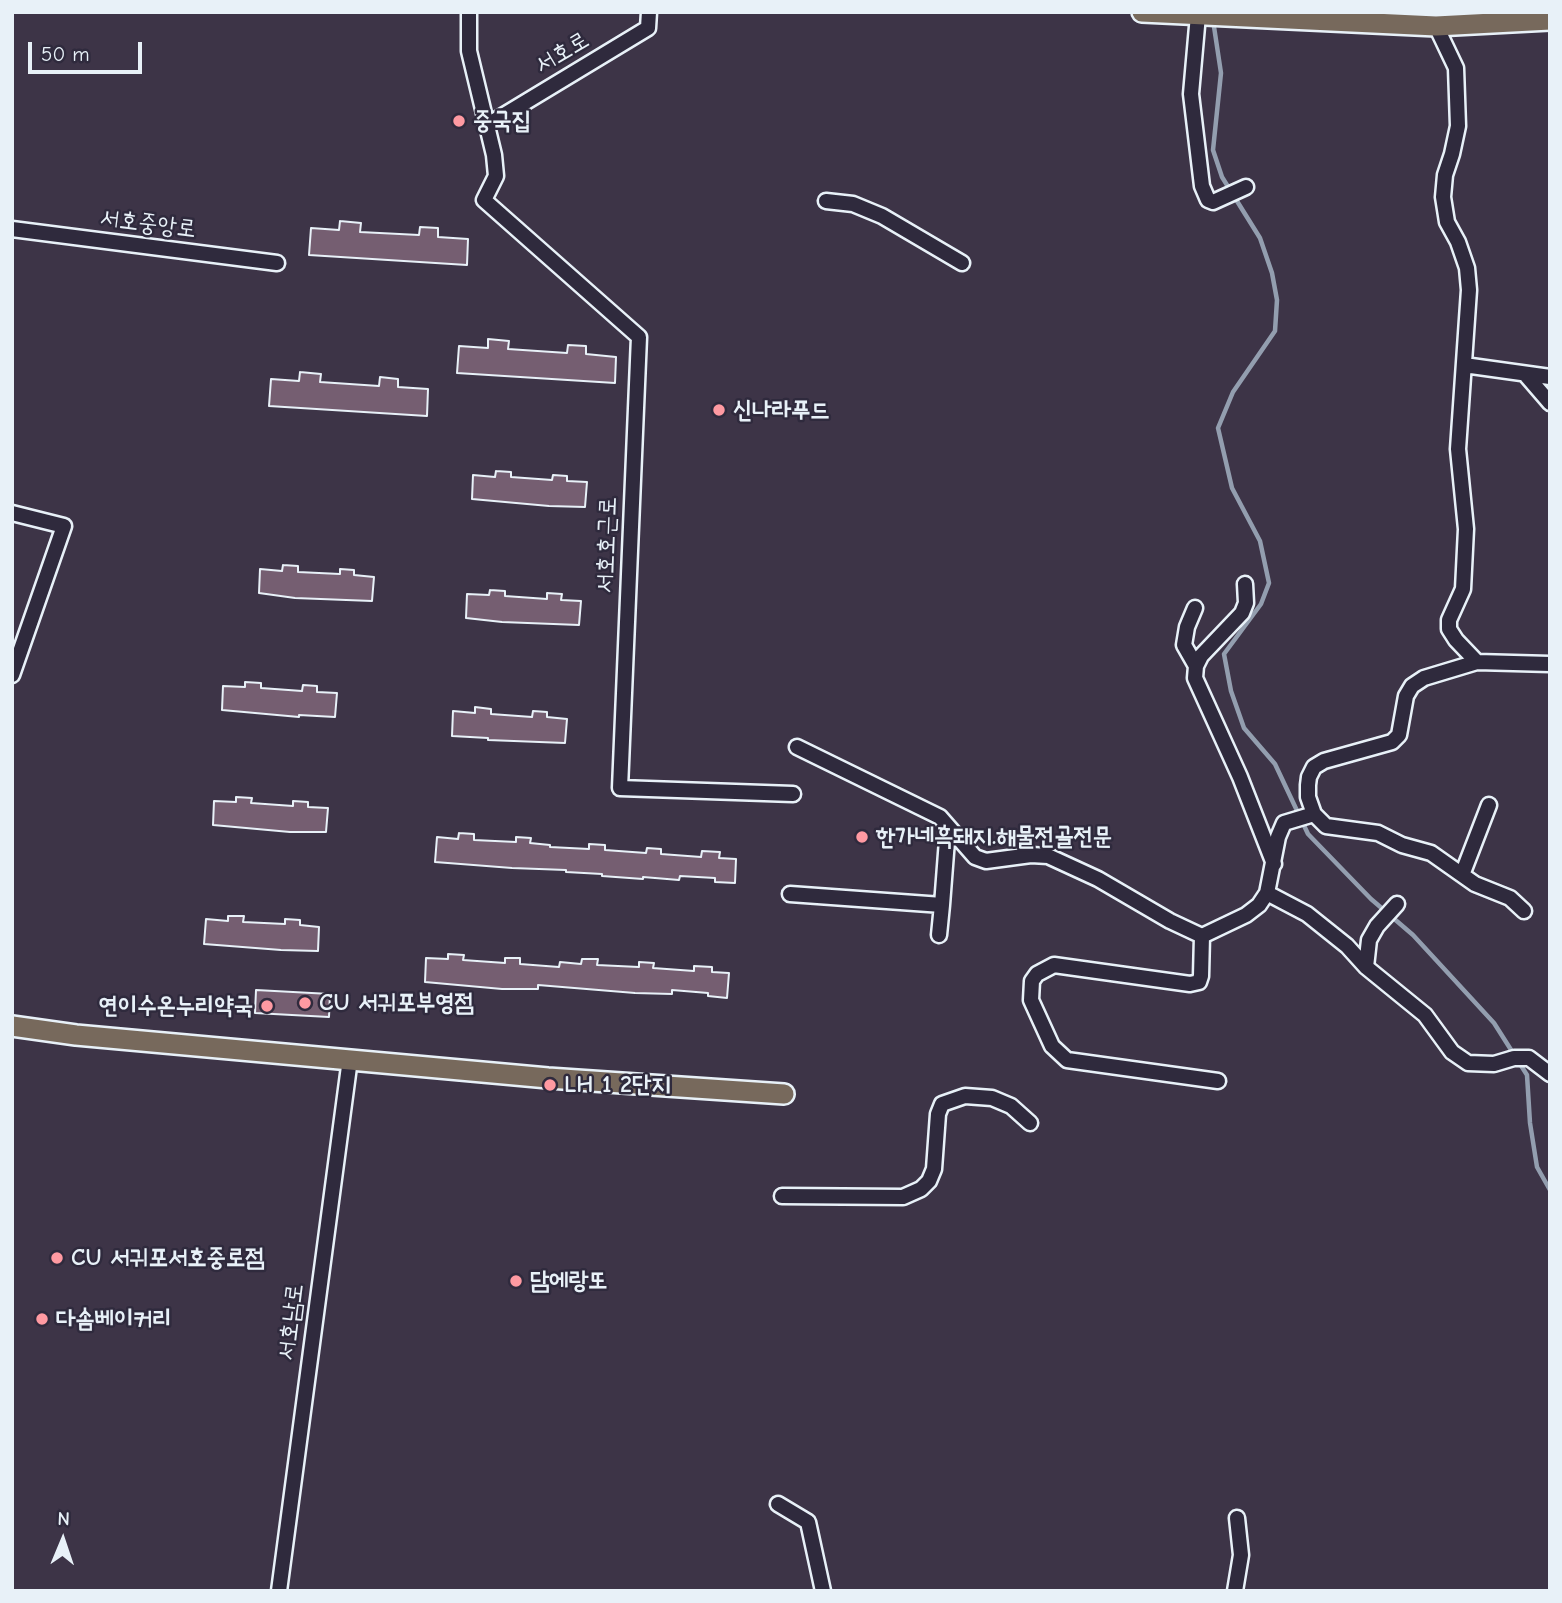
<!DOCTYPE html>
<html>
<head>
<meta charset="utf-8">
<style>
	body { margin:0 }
	#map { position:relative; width:1562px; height:1603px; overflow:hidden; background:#3d3447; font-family:"Comic Neue",sans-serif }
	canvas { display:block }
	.frame { position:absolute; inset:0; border:14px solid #e8f1f8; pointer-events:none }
	.north { position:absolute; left:28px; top:1505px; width:70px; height:70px; -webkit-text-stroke:5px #2f2a3d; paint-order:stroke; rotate:2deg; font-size:19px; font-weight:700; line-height:28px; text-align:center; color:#e8f1f8 }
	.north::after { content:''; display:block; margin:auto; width:24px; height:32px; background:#e8f1f8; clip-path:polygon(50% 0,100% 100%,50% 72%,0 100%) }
	.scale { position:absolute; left:28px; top:42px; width:114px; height:32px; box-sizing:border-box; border:4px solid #e8f1f8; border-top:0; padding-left:9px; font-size:21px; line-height:24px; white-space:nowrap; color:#e8f1f8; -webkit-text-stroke:5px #2f2a3d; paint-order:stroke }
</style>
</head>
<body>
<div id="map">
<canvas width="1562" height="1603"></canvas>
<div class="frame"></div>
<div class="north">N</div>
<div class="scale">50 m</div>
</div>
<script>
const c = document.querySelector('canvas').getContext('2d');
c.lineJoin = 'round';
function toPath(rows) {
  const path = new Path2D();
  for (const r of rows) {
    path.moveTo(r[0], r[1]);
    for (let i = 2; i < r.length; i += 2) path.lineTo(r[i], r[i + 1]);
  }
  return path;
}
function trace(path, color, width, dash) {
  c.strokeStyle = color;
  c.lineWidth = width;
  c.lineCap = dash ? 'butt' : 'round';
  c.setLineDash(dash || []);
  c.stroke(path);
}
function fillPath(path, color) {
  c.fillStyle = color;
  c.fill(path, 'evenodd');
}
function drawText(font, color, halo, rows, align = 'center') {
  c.font = font + ' "Comic Neue","Poor Story",sans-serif';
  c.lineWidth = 5;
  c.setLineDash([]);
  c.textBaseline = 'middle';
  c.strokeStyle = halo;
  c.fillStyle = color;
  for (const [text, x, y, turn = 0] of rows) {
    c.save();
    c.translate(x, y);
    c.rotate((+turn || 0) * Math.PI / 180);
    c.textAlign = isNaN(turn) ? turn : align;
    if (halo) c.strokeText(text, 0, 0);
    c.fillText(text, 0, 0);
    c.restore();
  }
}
trace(toPath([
	[1213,20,1221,73,1213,150,1222,177,1260,238,1272,273,1277,300,1275,331,1233,392,1218,428,1232,488,1260,541,1269,583,1261,604,1224,654,1231,691,1244,728,1275,764,1308,834,1371,899,1413,935,1494,1023,1527,1075,1530,1123,1537,1167,1550,1190]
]), '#939eaf', 4.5);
const building = toPath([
	[340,221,361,223,360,232,419,235,420,227,438,228,438,237,468,239,467,265,309,255,311,228,339,230,340,221],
	[488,339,509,341,508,349,567,353,568,345,586,346,586,354,616,357,615,383,457,373,459,346,488,348,488,339],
	[300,372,321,374,320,382,379,386,380,377,398,379,398,387,428,389,427,416,269,406,271,379,299,381,300,372],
	[496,471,511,472,511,477,552,480,553,475,567,476,567,481,587,482,585,507,549,506,472,499,473,475,495,477,496,471],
	[283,565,298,566,298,572,340,574,340,569,354,570,354,575,374,577,372,601,295,598,259,593,260,569,282,571,283,565],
	[490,590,505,591,505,596,547,599,547,593,562,594,561,600,581,601,579,625,502,622,466,618,467,594,489,595,490,590],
	[245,682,261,683,261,688,302,691,303,685,317,686,317,692,337,693,335,717,299,715,299,717,222,710,223,686,245,687,245,682],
	[475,707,491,709,491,714,532,717,533,711,547,712,547,717,567,719,565,743,488,740,488,738,452,736,453,711,475,713,475,707],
	[236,797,252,798,251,803,293,806,293,801,308,802,308,807,328,808,326,832,290,832,213,825,214,801,236,802,236,797],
	[459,833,474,834,474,840,516,842,516,837,531,838,530,843,550,845,550,847,589,849,589,844,605,845,605,850,646,853,647,848,661,849,661,854,701,857,702,851,720,852,719,858,736,859,735,883,715,882,715,878,680,876,679,880,643,877,643,879,602,876,602,874,566,872,566,870,512,868,435,862,437,837,458,839,459,833],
	[228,916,244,916,243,922,285,924,285,919,300,920,300,925,319,927,318,951,281,950,204,944,206,919,228,921,228,916],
	[448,954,464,955,463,960,505,963,505,958,520,958,520,964,559,967,560,962,581,964,582,959,598,959,597,965,639,967,639,962,654,963,653,968,694,971,694,966,712,967,712,972,729,973,727,998,708,996,708,993,672,990,672,994,635,993,538,985,538,989,502,989,425,982,426,958,448,959,448,954],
	[256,990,330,994,329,1017,255,1013,256,990]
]);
fillPath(building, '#755e71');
trace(building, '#e8f1f8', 2);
const minor = toPath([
	[469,12,469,51,494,155,496,176,484,200,639,337,620,788,793,794],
	[1198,15,1191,94,1202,186,1208,200,1213,202,1246,187],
	[1436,26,1456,68,1458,126,1452,154,1445,175,1443,197,1447,222,1458,242,1467,268,1469,290,1458,449,1466,529,1463,589,1449,620,1449,629,1456,640,1477,662],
	[486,126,648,28,649,12],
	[826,201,853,204,882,216,962,263],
	[12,229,277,263],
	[1464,365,1550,377],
	[1525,374,1550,403],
	[12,513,64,526,12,675],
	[1245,584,1246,603,1242,613,1201,656,1196,666,1195,678,1240,777,1274,864],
	[1195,608,1187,627,1184,645,1196,666],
	[797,747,940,817,975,857,986,861,1031,855,1048,856,1098,879,1170,921,1202,936],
	[1314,814,1308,797,1308,785,1309,777,1314,767,1324,761,1392,742,1399,735,1406,696,1412,686,1424,678,1477,662,1550,664],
	[1462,875,1489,805],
	[1267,893,1307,914,1347,946,1366,967,1425,1015,1452,1052,1468,1063,1494,1064,1514,1058,1529,1058,1550,1074],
	[790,894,942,905,948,827],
	[939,935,942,905],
	[1366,967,1369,940,1377,926,1397,904],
	[1218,1081,1067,1060,1052,1046,1031,1000,1032,981,1037,974,1054,965,1190,984,1199,982,1201,976,1202,936,1246,915,1259,905,1267,893,1278,837,1284,823,1314,814,1326,826,1378,833,1402,845,1431,853,1475,884,1510,898,1524,911],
	[782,1196,903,1197,921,1189,929,1181,934,1169,938,1114,942,1104,965,1096,992,1098,1011,1106,1030,1123],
	[778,1504,808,1522,823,1591],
	[279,1591,350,1059],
	[1235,1591,1241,1555,1237,1518]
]);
const major = toPath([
	[1142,12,1436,26,1550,20],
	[12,1026,76,1035,548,1078,784,1094]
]);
trace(minor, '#e8f1f8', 19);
trace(major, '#e8f1f8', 24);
trace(minor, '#2f2a3d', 14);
trace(major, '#77695c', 19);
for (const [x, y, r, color] of [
	[459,121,7,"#ff9aa2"],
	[719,410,7,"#ff9aa2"],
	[862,837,7,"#ff9aa2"],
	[305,1003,7,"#ff9aa2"],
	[267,1006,7,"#ff9aa2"],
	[550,1085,7,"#ff9aa2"],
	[57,1258,7,"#ff9aa2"],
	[516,1281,7,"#ff9aa2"],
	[42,1319,7,"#ff9aa2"]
]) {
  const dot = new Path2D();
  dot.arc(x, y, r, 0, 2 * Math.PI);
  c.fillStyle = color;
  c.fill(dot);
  trace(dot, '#2f2a3d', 2.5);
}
drawText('24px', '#e8f1f8', '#2f2a3d', [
	["서호로",562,53,-31],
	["서호중앙로",148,224,7],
	["서호호근로",607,545,-88],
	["서호남로",291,1322,-83]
]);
drawText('bold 24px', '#e8f1f8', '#2f2a3d', [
	["중국집",473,121],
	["신나라푸드",733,410],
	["한가네흑돼지.해물전골전문",876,837],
	["CU 서귀포부영점",319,1003],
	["연이수온누리약국",253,1006,"right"],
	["LH 1 2단지",564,1085],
	["CU 서귀포서호중로점",71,1258],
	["담에랑또",530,1281],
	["다솜베이커리",56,1319]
], 'left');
</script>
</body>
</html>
